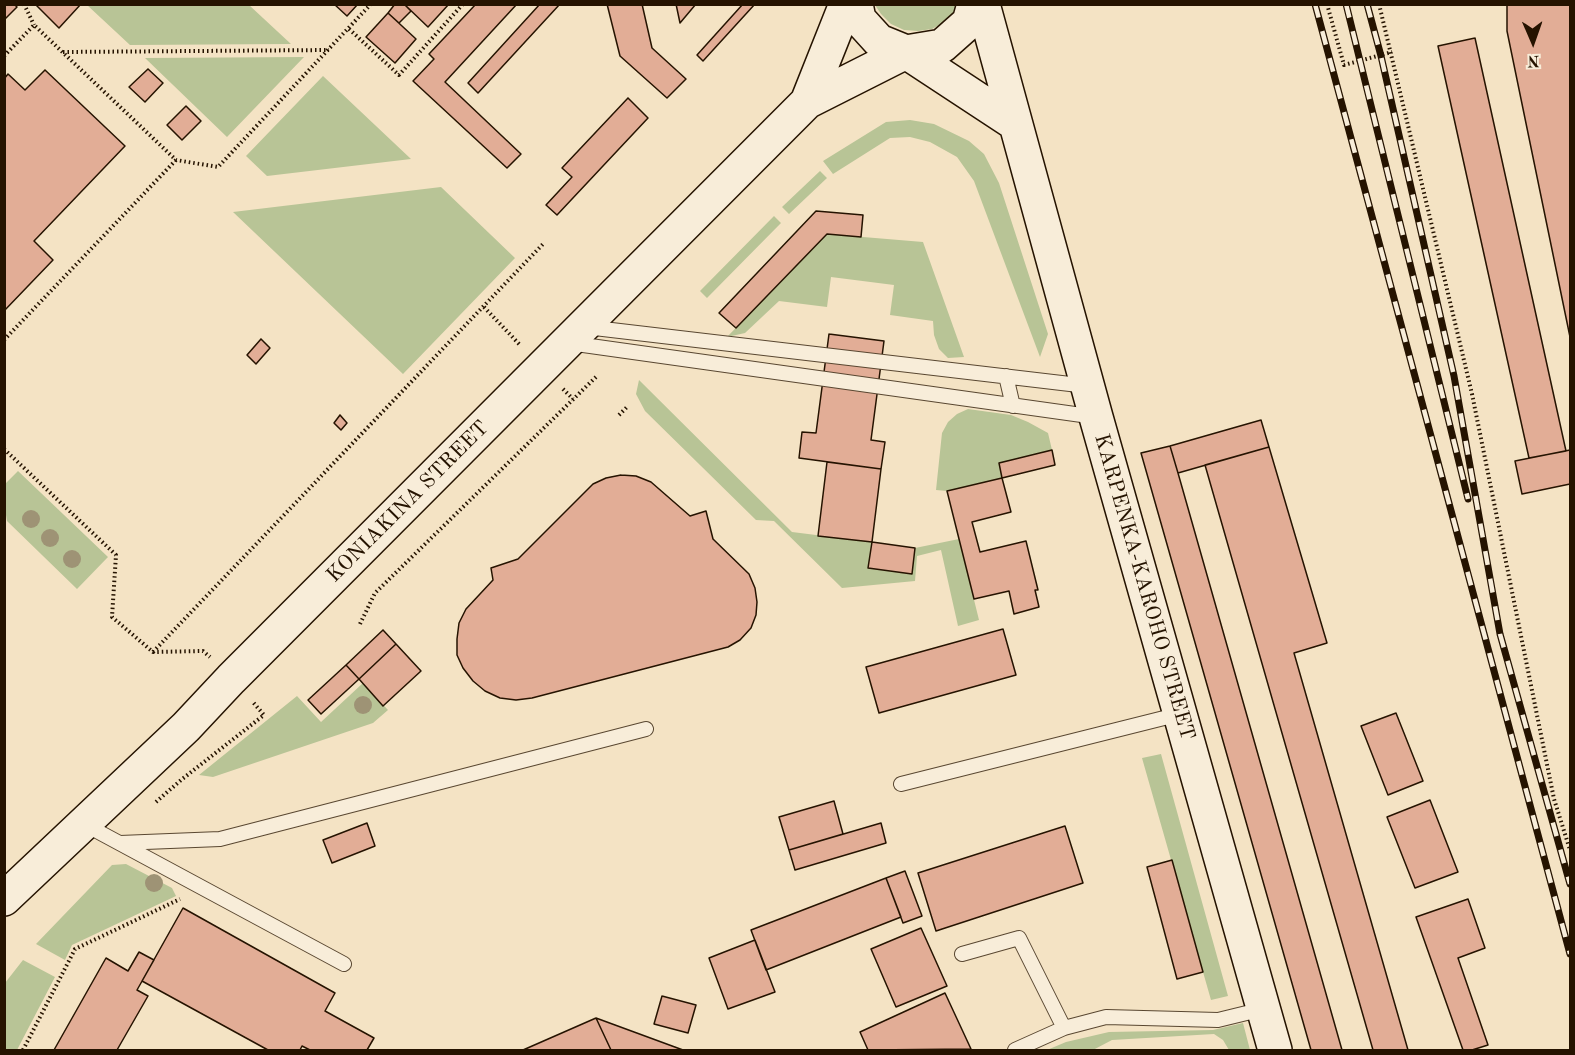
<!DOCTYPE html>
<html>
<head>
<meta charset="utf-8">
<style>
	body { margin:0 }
	#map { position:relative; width:1575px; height:1055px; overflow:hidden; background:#f4e3c4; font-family:"Old Standard TT",serif }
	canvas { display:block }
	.frame { position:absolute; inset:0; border:6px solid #251300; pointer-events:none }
	.north { position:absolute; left:1503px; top:12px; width:60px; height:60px; -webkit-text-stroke:4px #f8edd9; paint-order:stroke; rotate:178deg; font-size:16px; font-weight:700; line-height:24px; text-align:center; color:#251300 }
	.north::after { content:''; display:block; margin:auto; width:21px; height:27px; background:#251300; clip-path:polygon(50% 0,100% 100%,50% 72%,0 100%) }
</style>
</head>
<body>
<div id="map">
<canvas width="1575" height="1055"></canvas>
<div class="frame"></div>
<div class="north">N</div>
</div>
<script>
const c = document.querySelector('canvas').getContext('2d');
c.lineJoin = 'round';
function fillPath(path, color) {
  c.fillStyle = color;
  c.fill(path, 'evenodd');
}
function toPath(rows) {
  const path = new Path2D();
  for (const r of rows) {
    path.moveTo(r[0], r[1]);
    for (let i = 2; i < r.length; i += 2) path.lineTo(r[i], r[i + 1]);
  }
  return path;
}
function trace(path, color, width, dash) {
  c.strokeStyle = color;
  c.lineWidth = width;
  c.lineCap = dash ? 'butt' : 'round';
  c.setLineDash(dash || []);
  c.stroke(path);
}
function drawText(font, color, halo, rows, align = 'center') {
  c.font = font + ' "Old Standard TT",serif';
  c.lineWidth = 6;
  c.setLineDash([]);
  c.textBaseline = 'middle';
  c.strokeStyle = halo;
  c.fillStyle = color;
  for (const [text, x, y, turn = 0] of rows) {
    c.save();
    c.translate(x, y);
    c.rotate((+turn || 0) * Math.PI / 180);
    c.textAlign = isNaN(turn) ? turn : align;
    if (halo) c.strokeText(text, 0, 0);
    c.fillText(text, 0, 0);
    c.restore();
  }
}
fillPath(toPath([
	[87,5,249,5,291,44,130,45],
	[875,5,957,5,954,12,944,22,932,29,918,31,904,30,891,24,881,14],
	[304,57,227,137,145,58],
	[323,76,411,159,267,176,246,156],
	[910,120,934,124,969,141,984,154,999,183,1048,334,1040,357,974,181,957,157,930,142,910,137,890,138,833,174,823,161,886,122],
	[820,171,827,178,789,214,782,207],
	[441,187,515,258,403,374,233,212],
	[774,216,781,223,707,298,700,291],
	[827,234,923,242,964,357,948,358,939,349,934,335,933,321,890,315,894,285,831,277,827,307,779,301,745,333,727,337],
	[639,380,792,532,872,542,869,568,911,574,915,548,959,539,979,620,958,626,941,550,917,556,915,581,842,588,774,521,756,520,645,411,636,394],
	[968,409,1011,415,1028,422,1048,433,1052,450,999,463,1002,478,947,491,936,490,942,433,948,422,957,414],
	[18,471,108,557,77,589,7,521,5,509,5,484],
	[363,683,388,710,373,723,213,777,199,775,297,696,321,722],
	[1161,754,1228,996,1211,1000,1142,758],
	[126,864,172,888,176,896,72,945,65,960,36,944,112,865],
	[23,960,55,977,17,1050,5,1050,5,983],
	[1243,1023,1250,1050,1229,1050,1223,1040,1214,1034,1112,1040,1093,1050,1047,1050,1066,1042,1109,1032,1213,1030]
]), '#b8c496');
const building = toPath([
	[4,4,14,4,17,7,4,20,4,4],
	[35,4,81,4,59,28,35,4],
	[334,4,358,4,347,16,334,4],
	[395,4,404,4,411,11,399,23,388,13,395,4],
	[404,4,449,4,428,27,404,4],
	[476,4,517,4,445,82,521,154,507,168,413,81,434,59,429,54,476,4],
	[540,4,560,4,478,93,468,83,540,4],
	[607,4,642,4,652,48,686,79,667,98,620,56,607,4],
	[676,4,696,4,680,23,676,4],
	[743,4,755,4,703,61,697,55,743,4],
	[1507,4,1570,4,1570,337,1507,31,1507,4],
	[388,13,416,39,395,63,366,37,388,13],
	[1475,38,1566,451,1529,458,1438,46,1475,38],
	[148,69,163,83,145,102,129,87,148,69],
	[45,70,125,146,34,241,53,260,4,311,4,79,8,74,25,90,45,70],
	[628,98,648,118,557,215,546,205,572,177,562,168,628,98],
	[186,106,201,121,182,140,167,125,186,106],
	[816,211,863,215,861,237,827,234,736,328,719,313,816,211],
	[829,334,884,341,871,440,885,442,881,469,799,458,802,432,816,433,829,334],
	[261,339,270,348,256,364,247,355,261,339],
	[340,415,347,423,341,430,334,423,340,415],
	[1261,420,1269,447,1178,473,1170,446,1261,420],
	[1170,446,1178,473,1342,1050,1311,1050,1141,453,1170,446],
	[1269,447,1327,643,1294,653,1408,1050,1373,1050,1205,465,1269,447],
	[1052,450,1055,465,1002,478,999,463,1052,450],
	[1570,450,1570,484,1522,494,1515,461,1570,450],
	[827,462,881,469,872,542,818,536,827,462],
	[621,475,636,476,651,482,690,516,706,511,713,539,749,574,755,588,757,602,756,615,751,628,740,640,728,647,532,698,516,700,500,698,485,691,473,681,463,668,457,655,457,639,459,623,466,609,493,580,491,568,518,559,593,484,606,478,621,475],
	[1002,478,1011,512,972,522,980,552,1026,541,1038,590,1035,590,1039,607,1014,614,1009,591,974,599,947,491,1002,478],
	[872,542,915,548,912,574,868,568,872,542],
	[1003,629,1016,675,879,713,866,667,1003,629],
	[383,630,396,644,359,679,346,665,383,630],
	[396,644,421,671,383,706,359,679,396,644],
	[346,665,359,679,321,714,308,700,346,665],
	[1396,713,1423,781,1388,795,1361,726,1396,713],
	[1430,800,1458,872,1415,888,1387,817,1430,800],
	[834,801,843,834,789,850,779,817,834,801],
	[367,823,375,846,332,863,323,840,367,823],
	[881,823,886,843,795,870,789,850,881,823],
	[1065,826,1083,883,936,931,918,873,1065,826],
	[1172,860,1203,972,1177,979,1147,867,1172,860],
	[905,871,922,916,903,923,886,878,905,871],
	[886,878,901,917,766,970,751,930,886,878],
	[1468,899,1485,948,1458,958,1488,1045,1472,1050,1463,1050,1416,917,1468,899],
	[183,908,335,993,325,1011,374,1038,367,1050,310,1050,302,1046,300,1050,268,1050,142,981,183,908],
	[921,928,947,986,896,1007,871,949,921,928],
	[755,940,775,992,728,1009,709,958,755,940],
	[139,952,154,960,137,990,148,996,117,1050,54,1050,106,958,128,971,139,952],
	[945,993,971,1049,868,1050,860,1032,945,993],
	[662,996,696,1005,688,1033,654,1024,662,996],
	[596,1018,611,1050,523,1050,596,1018],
	[596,1018,683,1050,684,1050,611,1050,596,1018]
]);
fillPath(building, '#e2ad96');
trace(building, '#251300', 1.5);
const lane = toPath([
	[586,327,1087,386],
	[569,343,1096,417],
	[1006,376,1013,406],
	[901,784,1180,714],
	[84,824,344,964],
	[120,843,220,839,646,729],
	[962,954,1019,938,1064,1028],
	[1015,1050,1064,1028,1106,1017,1218,1020,1263,1009]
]);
const secondary = toPath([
	[856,4,859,19,879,41,906,52,1014,123],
	[983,4,1096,417,1275,1050],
	[807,102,846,4],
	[4,899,186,727,231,679,807,102,906,52,942,46,969,22,974,4]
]);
trace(lane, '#594731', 16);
trace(secondary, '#251300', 36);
trace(toPath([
	[24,4,34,25],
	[1327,4,1344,65,1392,52],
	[1379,4,1472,394,1554,799,1570,850],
	[349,29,399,75,463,4],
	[63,52,329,50],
	[4,56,34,25,176,160,218,167,371,4],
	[484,307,520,345],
	[4,340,176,160],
	[563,389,573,399],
	[619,415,628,406],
	[4,449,116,555,112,617,153,652,203,651,210,657],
	[360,624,375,593,598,375],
	[153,652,543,244],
	[156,802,181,780,264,715,252,701],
	[23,1050,75,949,180,899]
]), '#251300', 4, [1.5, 3]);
trace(lane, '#f8edd9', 14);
trace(secondary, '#f8edd9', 33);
const rail = toPath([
	[1315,4,1570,954],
	[1346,4,1468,499],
	[1367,4,1381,56,1454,376,1500,634,1570,884]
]);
trace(rail, '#251300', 7);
trace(rail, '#f8edd9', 4.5, [14]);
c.fillStyle = '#9e9375';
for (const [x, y] of [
	[31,519],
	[50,538],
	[72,559],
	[363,705],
	[154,883]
]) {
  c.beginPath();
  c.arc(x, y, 9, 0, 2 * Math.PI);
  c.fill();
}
drawText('21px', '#251300', '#f8edd9', [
	["KONIAKINA STREET",408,502,-45],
	["KARPENKA-KAROHO STREET",1144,587,74]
]);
</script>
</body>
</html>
